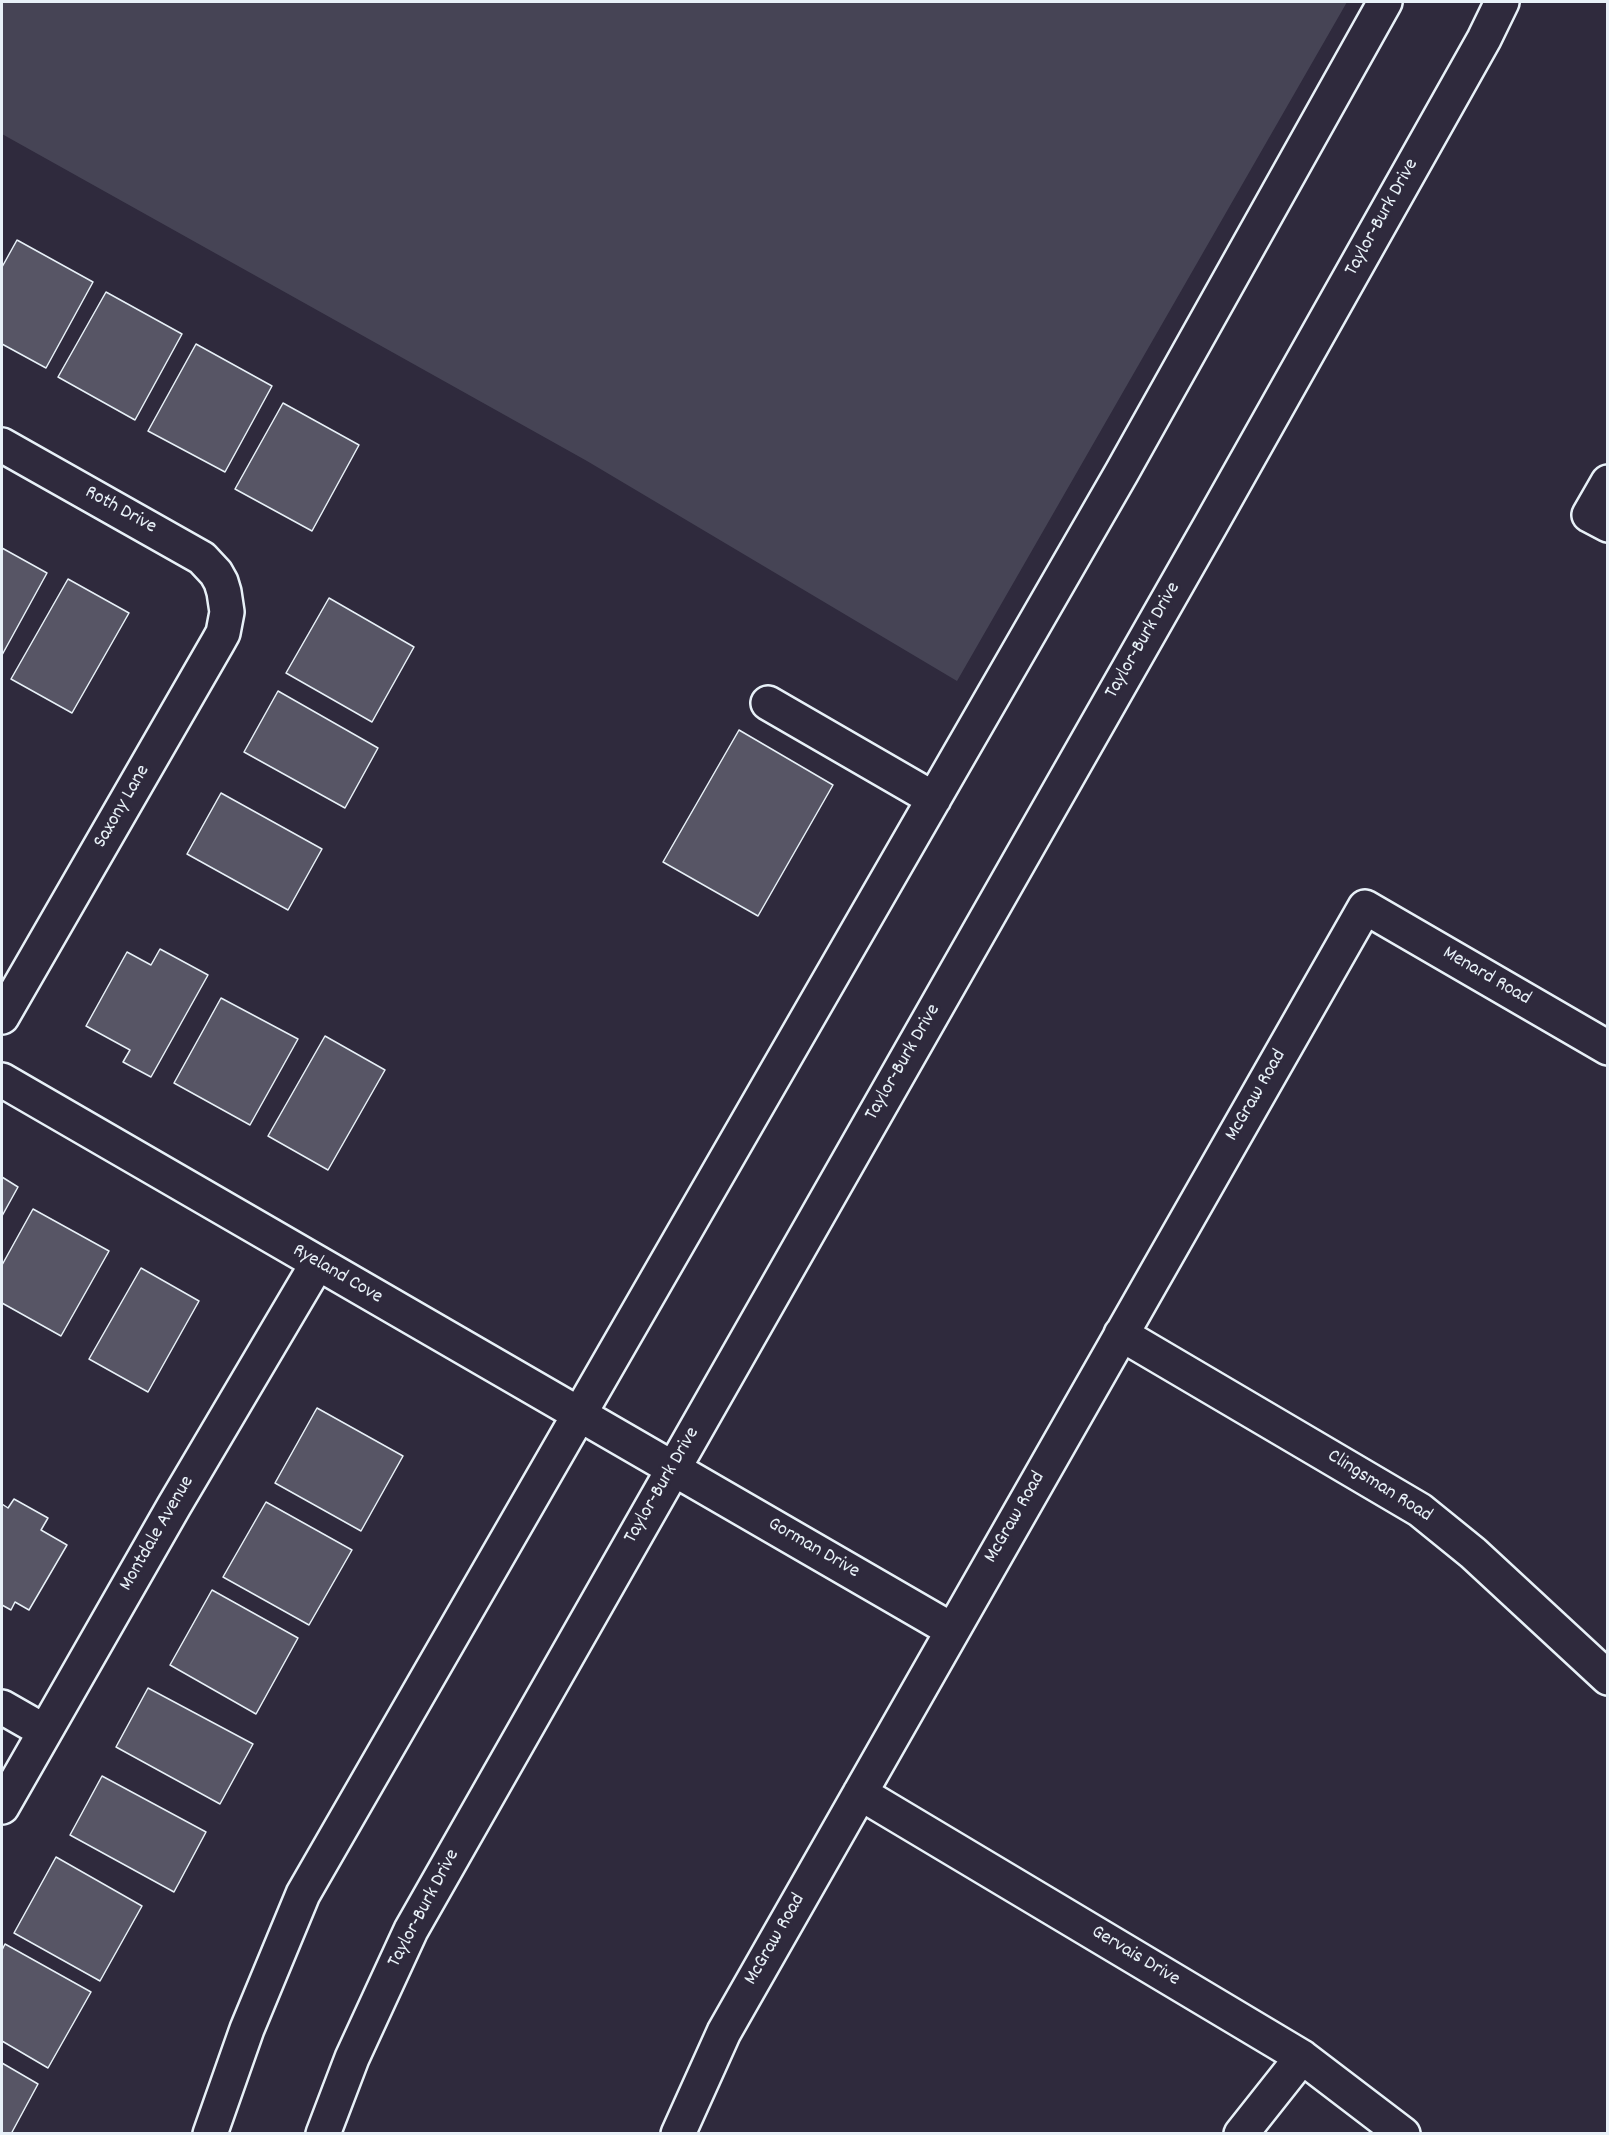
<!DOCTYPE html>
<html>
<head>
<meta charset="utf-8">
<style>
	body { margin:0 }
	#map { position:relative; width:1609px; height:2135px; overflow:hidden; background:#2f2a3d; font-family:Dekko,sans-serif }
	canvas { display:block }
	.frame { position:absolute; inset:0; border:3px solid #e8f1f8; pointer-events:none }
</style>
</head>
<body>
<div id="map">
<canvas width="1609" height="2135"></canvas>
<div class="frame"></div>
</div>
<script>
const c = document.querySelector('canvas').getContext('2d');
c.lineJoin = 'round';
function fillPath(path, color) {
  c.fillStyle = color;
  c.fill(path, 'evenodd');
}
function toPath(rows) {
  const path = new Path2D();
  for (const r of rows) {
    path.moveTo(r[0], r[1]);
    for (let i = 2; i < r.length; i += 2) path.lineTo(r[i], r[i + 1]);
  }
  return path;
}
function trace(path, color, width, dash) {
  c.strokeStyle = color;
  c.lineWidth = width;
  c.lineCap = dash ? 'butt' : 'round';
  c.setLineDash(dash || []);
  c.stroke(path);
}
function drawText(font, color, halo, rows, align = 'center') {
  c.font = font + ' Dekko,sans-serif';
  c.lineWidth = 6;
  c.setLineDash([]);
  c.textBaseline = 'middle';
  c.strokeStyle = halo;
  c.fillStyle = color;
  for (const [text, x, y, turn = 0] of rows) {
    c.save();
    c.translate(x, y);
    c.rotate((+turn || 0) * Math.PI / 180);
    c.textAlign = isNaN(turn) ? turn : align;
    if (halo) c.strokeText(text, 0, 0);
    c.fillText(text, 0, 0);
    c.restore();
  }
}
fillPath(toPath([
	[2,2,1347,2,957,681,587,461,2,134]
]), '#464455');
const building = toPath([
	[17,240,93,282,46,368,2,344,2,267,17,240],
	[106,292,182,334,135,420,58,377,106,292],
	[196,344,272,386,225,472,148,431,196,344],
	[283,403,359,445,312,531,235,489,283,403],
	[2,548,47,573,2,655,2,548],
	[68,579,129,613,72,713,11,679,68,579],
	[329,598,414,647,372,722,286,673,329,598],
	[278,691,378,748,345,808,244,752,278,691],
	[739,730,833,785,758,916,663,862,739,730],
	[221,793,322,849,288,910,187,854,221,793],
	[160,949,208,975,151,1077,123,1062,130,1050,86,1026,127,952,151,965,160,949],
	[221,998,298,1039,250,1125,174,1083,221,998],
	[325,1036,385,1070,328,1170,268,1136,325,1036],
	[2,1177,18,1187,2,1216,2,1177],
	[33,1209,109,1251,61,1336,2,1303,2,1265,33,1209],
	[141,1268,199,1301,148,1392,89,1359,141,1268],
	[317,1408,403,1456,361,1531,275,1483,317,1408],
	[14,1499,48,1518,41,1530,67,1545,29,1610,15,1602,11,1610,2,1605,2,1504,8,1508,14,1499],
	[266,1502,352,1550,309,1625,223,1577,266,1502],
	[212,1590,298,1638,256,1714,170,1665,212,1590],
	[148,1688,253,1744,220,1804,116,1747,148,1688],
	[102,1776,206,1832,174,1892,70,1835,102,1776],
	[56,1857,142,1906,100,1981,14,1933,56,1857],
	[5,1944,91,1992,48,2068,2,2041,2,1950,5,1944],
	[2,2063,38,2084,11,2134,2,2134,2,2063]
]);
fillPath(building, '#575565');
trace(building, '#e8f1f8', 1.5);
const minor = toPath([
	[2,445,202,558,216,573,221,582,224,592,227,612,223,633,218,642,2,1017],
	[1608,482,1589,515,1608,525],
	[768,703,934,799],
	[2,1080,952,1630],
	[1121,1334,1420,1510,1473,1553,1608,1678],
	[2,1707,44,1731],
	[860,1793,1302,2057,1403,2134],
	[2,1807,174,1506,317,1264],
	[210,2134,247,2029,303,1894,1122,472,1385,2],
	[323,2134,352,2058,411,1930,1210,526,1484,39,1502,2],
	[678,2134,724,2032,1365,907,1608,1048],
	[1241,2134,1302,2057]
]);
trace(minor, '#e8f1f8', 38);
trace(minor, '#2f2a3d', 33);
drawText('20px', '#e8f1f8', '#2f2a3d', [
	["Taylor-Burk Drive",1383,218,-61],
	["Roth Drive",120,511,29],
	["Taylor-Burk Drive",1144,641,-60],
	["Saxony Lane",123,807,-60],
	["Menard Road",1486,977,30],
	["Taylor-Burk Drive",904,1063,-60],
	["McGraw Road",1257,1096,-60],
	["Ryeland Cove",337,1275,30],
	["Taylor-Burk Drive",663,1486,-60],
	["Clingsman Road",1379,1487,32],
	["McGraw Road",1016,1518,-60],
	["Montdale Avenue",158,1534,-60],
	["Gorman Drive",813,1549,30],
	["Taylor-Burk Drive",425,1909,-62],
	["McGraw Road",776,1940,-60],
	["Gervais Drive",1135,1957,31]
]);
</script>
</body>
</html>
